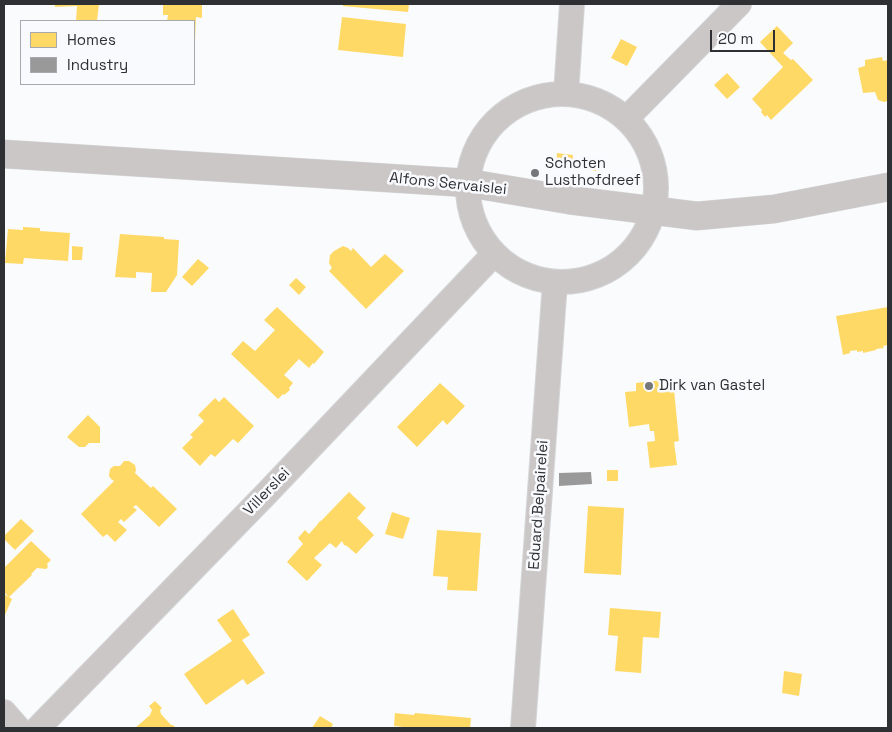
<!DOCTYPE html>
<html>
<head>
<meta charset="utf-8">
<style>
	body { margin:0 }
	#map { position:relative; width:892px; height:732px; overflow:hidden; background:#f9fbfd; font-family:"Space Grotesk",sans-serif }
	canvas { display:block }
	.frame { position:absolute; inset:0; border:5px solid #2f3034; pointer-events:none }
	.legend { position:absolute; left:20px; top:20px; width:175px; height:65px; box-sizing:border-box; background:#f8fafe; border:1px solid #a8a9ad; margin:0; padding:6px 9px; list-style:none; font-size:15px; color:#2f3034 }
	.legend li { display:flex; align-items:center; gap:10px; height:25px }
	.legend b { width:25px; border:1px solid #a8a9ad }
	.scale { position:absolute; left:710px; top:30px; width:65px; height:22px; box-sizing:border-box; border:2px solid #2f3034; border-top:0; padding-left:6px; font-size:15px; line-height:18px; white-space:nowrap; color:#2f3034; -webkit-text-stroke:4px #f8fafe; paint-order:stroke }
</style>
</head>
<body>
<div id="map">
<canvas width="892" height="732"></canvas>
<div class="frame"></div>
<ul class="legend">
<li><b style="height:14px;background:#ffd966"></b>Homes</li>
<li><b style="height:14px;background:#999"></b>Industry</li>
</ul>
<div class="scale">20 m</div>
</div>
<script>
const c = document.querySelector('canvas').getContext('2d');
c.lineJoin = 'round';
function fillPath(path, color) {
  c.fillStyle = color;
  c.fill(path, 'evenodd');
}
function toPath(rows) {
  const path = new Path2D();
  for (const r of rows) {
    if (r.length === 3) {
      path.moveTo(r[0] + r[2], r[1]);
      path.arc(r[0], r[1], r[2], 0, 2 * Math.PI);
      continue;
    }
    path.moveTo(r[0], r[1]);
    for (let i = 2; i < r.length; i += 2) path.lineTo(r[i], r[i + 1]);
  }
  return path;
}
function trace(path, color, width, dash) {
  c.strokeStyle = color;
  c.lineWidth = width;
  c.lineCap = dash ? 'butt' : 'round';
  c.setLineDash(dash || []);
  c.stroke(path);
}
function drawText(font, color, halo, rows, align = 'center') {
  c.font = font + ' "Space Grotesk",sans-serif';
  c.lineWidth = 5;
  c.setLineDash([]);
  c.textBaseline = 'middle';
  c.strokeStyle = halo;
  c.fillStyle = color;
  for (const [text, x, y, turn = 0] of rows) {
    c.save();
    c.translate(x, y);
    c.rotate((+turn || 0) * Math.PI / 180);
    c.textAlign = isNaN(turn) ? turn : align;
    if (halo) c.strokeText(text, 0, 0);
    c.fillText(text, 0, 0);
    c.restore();
  }
}
fillPath(toPath([
	[55,4,99,4,97,21,76,21,77,6,55,7],
	[163,4,202,4,202,18,196,17,195,41,194,41,194,21,167,21,168,15,163,15],
	[343,4,409,4,408,12,343,6],
	[342,17,406,24,403,57,338,50],
	[777,26,793,43,783,53,791,60,793,59,813,80,771,120,767,115,765,117,761,112,762,110,752,99,783,67,760,42],
	[621,39,637,47,627,66,611,58],
	[882,57,883,61,888,60,888,101,884,102,878,100,875,92,863,93,858,68,865,66,865,60],
	[727,73,740,87,727,99,714,85],
	[557,153,573,155,572,169,556,167],
	[580,158,598,161,596,171,578,168],
	[23,227,40,228,40,231,70,233,68,261,24,258,23,264,5,263,8,229,23,230],
	[120,234,164,237,164,239,179,240,177,275,166,292,151,292,152,273,136,272,136,278,115,277],
	[72,246,83,247,82,260,72,260],
	[343,246,348,248,351,251,353,248,371,267,385,254,404,271,366,309,329,271,332,268,329,263,330,255,334,251],
	[198,259,209,268,192,286,182,277],
	[296,278,306,287,299,295,289,285],
	[277,307,324,352,314,364,313,363,309,368,299,359,284,375,293,383,289,388,290,390,284,395,283,394,278,399,231,354,243,341,255,351,275,330,264,320],
	[888,307,888,345,883,346,884,348,876,349,876,350,863,353,863,351,857,352,857,350,850,351,850,353,843,355,836,316],
	[673,379,679,441,674,442,677,465,650,468,647,442,655,441,654,431,650,431,649,424,629,427,625,392,636,391,636,383],
	[440,383,465,406,447,425,443,420,417,447,397,427],
	[224,397,254,426,238,443,233,439,215,457,211,454,200,466,182,448,193,437,190,435,204,421,198,415,215,398,219,402],
	[88,415,100,427,100,443,89,443,85,447,79,447,67,437],
	[124,461,129,461,135,465,136,470,135,473,151,488,153,486,177,509,159,527,136,505,133,507,137,510,124,522,121,519,118,522,127,530,115,542,107,534,103,537,81,514,114,481,111,479,109,476,110,469,114,466,120,466],
	[607,470,618,470,618,481,607,481],
	[349,492,366,508,357,518,374,535,356,554,347,546,344,545,342,541,336,548,330,543,314,558,322,565,307,581,287,562,303,544,298,538,305,530,309,534,317,525,319,522,322,520],
	[588,506,624,508,621,575,584,573],
	[392,512,410,518,403,539,385,534],
	[21,519,34,531,15,550,4,539,4,536],
	[437,530,481,533,477,591,447,590,448,577,433,576],
	[31,541,51,560,47,564,48,567,46,569,37,568,31,574,32,575,9,597,12,599,4,617,4,594,9,597,4,592,4,568],
	[610,608,661,612,659,638,643,637,641,673,615,671,618,636,608,635],
	[233,609,250,635,242,640,265,673,247,685,243,679,206,705,184,674,232,641,217,620],
	[784,671,802,674,799,696,782,693],
	[155,701,162,708,160,710,161,714,171,725,173,725,176,728,135,728,150,715,152,710,149,706],
	[395,713,414,715,415,713,471,718,470,728,413,728,394,726],
	[320,716,333,724,331,728,312,728]
]), '#ffd966');
fillPath(toPath([
	[591,472,592,484,559,486,559,473]
]), '#999');
const minor = toPath([
	[566,94,572,4],
	[562,188,94],
	[626,119,739,4],
	[4,712,18,728],
	[38,728,266,494,494,254],
	[523,728,555,282]
]);
const tertiary = toPath([
	[4,154,468,183,569,200,697,216,774,209,888,187]
]);
trace(minor, '#d5d6d8', 26);
trace(tertiary, '#d5d6d8', 29);
trace(minor, '#ccc7c7', 24);
trace(tertiary, '#ccc7c7', 28);
for (const [x, y, r, color] of [
	[535,173,5,"#76777a"],
	[649,386,5,"#76777a"]
]) {
  const dot = new Path2D();
  dot.arc(x, y, r, 0, 2 * Math.PI);
  c.fillStyle = color;
  c.fill(dot);
  trace(dot, '#f8fafe', 2);
}
drawText('15px', '#2f3034', '#f8fafe', [
	["Schoten",545,164],
	["Lusthofdreef",545,181],
	["Dirk van Gastel",659,386]
], 'left');
drawText('15px', '#2f3034', '#f8fafe', [
	["Alfons Servaislei",448,184,6],
	["Villerslei",267,492,-46],
	["Eduard Belpairelei",539,505,-86]
]);
</script>
</body>
</html>
